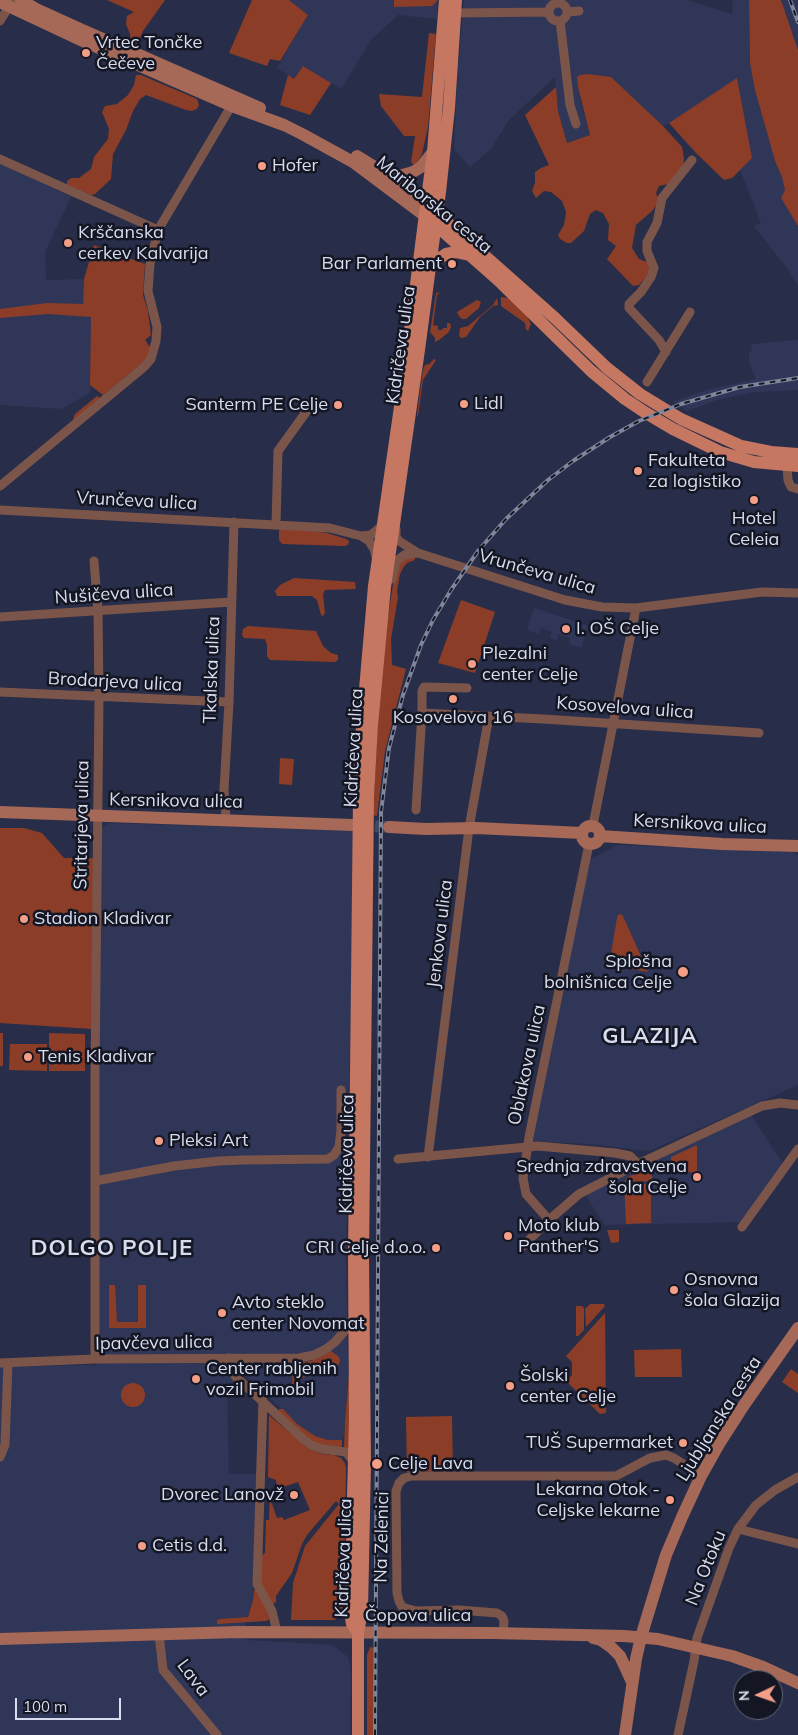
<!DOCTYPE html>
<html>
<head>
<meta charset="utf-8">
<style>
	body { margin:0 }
	#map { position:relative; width:798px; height:1735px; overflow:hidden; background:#282e49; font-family:Mulish,sans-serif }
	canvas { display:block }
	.north { position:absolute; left:733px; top:1670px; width:50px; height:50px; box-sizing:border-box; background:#141723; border:1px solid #626674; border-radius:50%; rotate:267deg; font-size:14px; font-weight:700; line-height:20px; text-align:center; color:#d7dcee }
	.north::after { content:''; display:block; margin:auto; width:18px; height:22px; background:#f49e87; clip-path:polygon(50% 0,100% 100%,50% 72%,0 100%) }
	.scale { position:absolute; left:15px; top:1698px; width:106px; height:22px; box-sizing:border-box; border:2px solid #d7dcee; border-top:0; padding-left:6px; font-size:15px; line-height:18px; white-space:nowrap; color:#d7dcee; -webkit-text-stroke:4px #141723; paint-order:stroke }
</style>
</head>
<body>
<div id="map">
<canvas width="798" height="1735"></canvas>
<div class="north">N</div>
<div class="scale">100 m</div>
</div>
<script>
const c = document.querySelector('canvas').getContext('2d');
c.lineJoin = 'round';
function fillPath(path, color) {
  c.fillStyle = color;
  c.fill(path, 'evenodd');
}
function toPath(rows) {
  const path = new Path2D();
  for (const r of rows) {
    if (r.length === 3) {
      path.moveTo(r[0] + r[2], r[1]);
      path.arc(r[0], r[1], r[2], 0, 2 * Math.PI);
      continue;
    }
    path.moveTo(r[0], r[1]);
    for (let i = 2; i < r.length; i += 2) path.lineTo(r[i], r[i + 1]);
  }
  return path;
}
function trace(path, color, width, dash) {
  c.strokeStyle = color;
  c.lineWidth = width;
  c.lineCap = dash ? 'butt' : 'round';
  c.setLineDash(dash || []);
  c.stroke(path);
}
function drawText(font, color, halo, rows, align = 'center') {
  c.font = font + ' Mulish,sans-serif';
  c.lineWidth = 5;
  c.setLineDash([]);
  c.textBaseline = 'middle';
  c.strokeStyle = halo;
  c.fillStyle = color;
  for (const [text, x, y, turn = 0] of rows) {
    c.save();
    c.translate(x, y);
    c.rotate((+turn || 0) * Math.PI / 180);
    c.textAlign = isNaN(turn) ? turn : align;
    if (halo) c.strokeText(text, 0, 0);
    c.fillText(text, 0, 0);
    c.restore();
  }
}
fillPath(toPath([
	[289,0,438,0,437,19,398,15,371,40,341,89,303,66,294,79,277,68,308,15],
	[464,0,687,0,732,14,733,0,749,0,750,63,769,140,782,177,785,190,781,198,798,226,798,286,787,268,754,226,761,223,740,170,752,158,737,79,675,120,663,126,611,77,589,74,577,77,581,104,590,135,567,143,558,111,555,77,509,120,491,149,470,167,454,149,458,67],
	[781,0,798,0,798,50,786,15],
	[0,162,71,197,45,252,46,280,84,279,82,315,91,317,90,393,61,409,0,405],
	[798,340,798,390,755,392,719,399,687,411,673,402,706,390,756,379,749,362,749,352,751,352,752,344],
	[534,608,588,626,581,648,569,644,570,638,559,634,557,640,550,638,552,632,541,628,539,634,527,630],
	[109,823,354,831,346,1259,348,1375,344,1437,342,1440,328,1440,315,1436,302,1428,240,1370,227,1395,229,1474,256,1474,253,1600,246,1622,247,1640,333,1645,348,1657,351,1673,350,1735,0,1735,0,1367,96,1365,92,1068,95,833],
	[617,845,788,850,798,855,798,1085,649,1151,590,1144,533,1141,590,860],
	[751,1115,783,1164,741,1222,605,1225,587,1198,587,1195,593,1190]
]), '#303658');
fillPath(toPath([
	[107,0,165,0,143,31,137,44,133,44,131,43,130,34,126,24,127,16,134,12],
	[252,0,289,0,308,15,280,61,270,59,267,66,229,53],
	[394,0,438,0,432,6,394,7],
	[749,0,781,0,798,50,798,226,781,198,785,190,782,177,775,161,755,90,750,63],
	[429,33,436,34,428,127,422,154,415,166,411,162,415,136,404,136,381,106,379,94,422,97],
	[303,66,331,83,310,115,280,105,288,75,294,79],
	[589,74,611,77,663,126,682,147,684,159,683,167,668,184,659,186,656,193,659,200,653,210,636,225,632,248,639,259,647,262,650,265,650,272,639,285,633,286,607,259,616,246,608,240,609,224,603,213,596,210,590,214,584,231,571,243,567,243,560,239,558,235,564,225,566,212,562,201,551,192,544,191,536,198,532,191,535,183,535,172,541,168,549,165,525,115,556,87,558,111,567,143,590,135,578,87,577,77,580,75],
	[136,75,141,75,197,99,199,105,197,109,192,111,186,110,146,95,140,99,133,111,126,130,113,154,111,179,95,194,91,195,67,185,67,181,71,178,79,178,91,169,94,157,108,139,109,129,102,112,105,106,117,104,128,95,134,85],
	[737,78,752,158,732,178,724,180,696,153,669,123],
	[94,245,145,264,143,295,148,311,151,335,145,340,150,347,148,358,103,395,90,385,91,317,48,314,0,318,0,309,47,303,83,304,84,279],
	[440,292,437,295,433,325,438,326,438,330,442,330,443,328,447,328,447,323,450,323,451,327,449,332,439,340,435,342,435,338,430,332,436,293],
	[501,297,508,298,527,316,531,324,528,331,526,329,525,323,501,306],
	[497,298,498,305,493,306,480,317,466,337,461,338,459,336,460,328,468,326,493,305],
	[477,300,481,302,479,308,466,319,462,319,459,316,457,312],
	[434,359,436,360,423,380,418,416,417,415,423,370,425,365,429,364],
	[97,396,100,398,75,420,73,419,75,414],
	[284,527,327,533,346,539,349,541,348,545,344,546,282,544,279,540,279,532,280,528],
	[414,556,415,560,407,563,403,568,400,574,397,591,398,597,391,639,392,665,406,669,385,751,377,816,373,815,381,663,395,571,402,559],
	[294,578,355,582,356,589,325,590,323,594,325,613,323,616,321,615,317,600,312,596,277,596,275,591,280,585],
	[461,600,495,612,475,673,438,663],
	[248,626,316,631,323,646,331,653,338,655,338,660,335,662,270,660,267,656,267,645,265,639,244,638,242,635,243,629],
	[280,758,294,759,292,785,279,784],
	[0,828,24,828,42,833,64,858,95,858,92,1029,0,1023],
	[621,914,623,916,648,972,609,965,617,918,618,915],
	[0,1033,3,1033,3,1066,0,1066],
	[49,1033,85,1034,85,1071,49,1071],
	[10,1044,47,1044,47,1071,9,1070],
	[697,1145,697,1172,672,1173,671,1157],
	[652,1167,652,1181,625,1182,625,1180,628,1177],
	[624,1184,651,1184,651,1223,626,1224],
	[607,1230,619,1230,619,1242,611,1243],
	[109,1285,115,1285,117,1322,138,1322,138,1285,146,1285,146,1328,109,1328],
	[590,1304,604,1304,605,1306,586,1327,585,1309],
	[576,1306,582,1306,584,1308,584,1330,578,1336,576,1336],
	[605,1313,606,1413,600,1414,566,1381,572,1375,572,1362,566,1356],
	[681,1349,682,1377,635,1377,634,1350],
	[331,1351,338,1356,340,1360,339,1364,336,1367,306,1376,292,1385,293,1364,311,1361],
	[791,1369,798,1374,798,1393,782,1382],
	[349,1374,349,1450,344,1448,345,1420],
	[133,1395,12],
	[279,1409,283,1409,297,1424,315,1436,328,1440,342,1440,342,1445,341,1447,322,1446,310,1441,279,1412],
	[269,1415,309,1449,322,1454,334,1455,341,1458,345,1463,346,1468,344,1601,343,1611,335,1620,291,1620,293,1583,305,1546,339,1504,336,1501,307,1535,302,1544,292,1573,276,1596,276,1602,270,1606,271,1618,266,1621,217,1624,217,1620,220,1619,248,1617,253,1600,254,1590,260,1591,260,1557,265,1553,266,1520,269,1520,270,1493,276,1489,277,1486,276,1480,268,1477],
	[298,1482,310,1510,284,1520,282,1517,277,1518,270,1498,277,1489],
	[452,1416,453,1471,407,1472,406,1417],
	[370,1647,374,1648,374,1735,367,1735,367,1655]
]), '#8c3d27');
trace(toPath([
	[357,825,389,827]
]), '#424862', 12, [12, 6]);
trace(toPath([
	[558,12,9],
	[568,12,579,11],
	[455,13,549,12],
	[0,21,13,0],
	[560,21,570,105,576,124],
	[0,159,158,230],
	[666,352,659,340,629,308,629,304,641,292,651,277,654,268,647,251,647,242,657,223,662,198,692,160],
	[647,382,690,312],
	[787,466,788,480,791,487,798,489],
	[0,486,144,367,151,359,156,341,157,327,148,291,150,264,158,230,233,103],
	[0,510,330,528,361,536,369,541,374,549,376,557],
	[276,524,278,451,309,408],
	[396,529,396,537,399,541,418,553,565,600,602,607,636,608,762,592,798,593],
	[361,536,371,535,383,525],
	[94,561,98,611,99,698,95,1073,95,1359],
	[392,579,396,562,399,559,404,555,418,553],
	[0,617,231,602],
	[467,688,424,687,422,691,422,713,543,719,759,733],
	[0,692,229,702],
	[416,810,422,713],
	[226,819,224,790,229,702,234,522],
	[593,825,636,608],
	[428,1157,469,828,489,716],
	[398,1159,538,1146,615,1153,630,1156,638,1164,579,1194,549,1220],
	[638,1164,762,1106,780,1103,798,1105],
	[95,1181,174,1166,219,1161,244,1160,328,1159,334,1155,339,1147,341,1130,341,1090],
	[742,1227,798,1149],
	[523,1246,549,1220,526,1194,523,1178,529,1137,589,844],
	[229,1358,231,1368,235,1376,303,1439,311,1445,322,1449,346,1452,353,1461],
	[0,1363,95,1359,299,1358,314,1355,326,1349,335,1342,354,1320],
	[263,1401,257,1584,272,1611,277,1632],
	[0,1457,5,1445,8,1363],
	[738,1529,798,1544],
	[159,1634,163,1670,217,1735],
	[503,1634,504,1621,502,1616,497,1613,459,1610,416,1611,402,1607,399,1601,397,1593,396,1491,399,1483,404,1478,412,1476,616,1476,650,1458,666,1455,674,1458,701,1476],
	[678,1735,694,1661,697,1638,729,1548,738,1529,756,1505,775,1490,798,1477]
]), '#7c554a', 9);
trace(toPath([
	[21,0,36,9,80,29,260,108],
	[0,2,83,41,232,106,284,125,302,134,353,162,425,216],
	[357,156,388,175,427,204],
	[388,175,399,176,413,172,421,167,433,152],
	[0,812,352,825],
	[591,835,9],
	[389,827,426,829,476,828,582,833],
	[600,836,722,844,798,846],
	[593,1638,601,1640,611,1647,620,1656,632,1682],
	[0,1639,238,1632,492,1633,624,1636,658,1639,732,1656,763,1667,798,1683],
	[625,1735,636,1659,641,1637,666,1555,682,1517,701,1476,719,1444,744,1405,798,1328]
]), '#a66857', 12);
trace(toPath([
	[432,209,555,318,607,368,640,394,681,419,741,446,771,452,798,454],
	[431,221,498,280,591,371,625,399,646,413,673,429,720,452,754,462,798,466],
	[430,269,435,261,446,254,456,252,469,255],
	[358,1633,352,1624,350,1611,355,1420,354,1256,359,797,362,724,374,586,402,393,433,152,445,0],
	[358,1735,358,1633,362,1611,365,1463,363,1256,368,797,372,725,385,587,419,350,440,192,449,108,456,0]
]), '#c67761', 12);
const rail = toPath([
	[790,0,798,22],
	[375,1735,381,812,389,748,403,695,421,645,433,620,451,590,478,551,506,519,548,480,573,461,610,437,639,421,681,404,740,387,798,378]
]);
trace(rail, '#7f859b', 4);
trace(rail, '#141723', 2, [5.5]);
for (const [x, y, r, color] of [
	[86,53,5,"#f49e87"],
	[262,166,5,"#f49e87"],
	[68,243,5,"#f49e87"],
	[452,264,5,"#f49e87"],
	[464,404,5,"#f49e87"],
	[338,405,5,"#f49e87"],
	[638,471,5,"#f49e87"],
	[754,500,5,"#f49e87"],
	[566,629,5,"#f49e87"],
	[472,664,5,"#f49e87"],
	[453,699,5,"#f49e87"],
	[24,919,5,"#f49e87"],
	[683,972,6,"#f49e87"],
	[28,1057,5,"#f49e87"],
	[159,1141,5,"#f49e87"],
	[697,1177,5,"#f49e87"],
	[508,1236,5,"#f49e87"],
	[436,1248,5,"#f49e87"],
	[674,1290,5,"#f49e87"],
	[222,1313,5,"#f49e87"],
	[196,1379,5,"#f49e87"],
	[510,1386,5,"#f49e87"],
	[683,1443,5,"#f49e87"],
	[377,1464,6,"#f49e87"],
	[294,1495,5,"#f49e87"],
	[670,1500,5,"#f49e87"],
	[142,1546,5,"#f49e87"]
]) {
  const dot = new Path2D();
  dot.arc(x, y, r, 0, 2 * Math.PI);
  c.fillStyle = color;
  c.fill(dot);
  trace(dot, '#141723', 2);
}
drawText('18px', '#d7dcee', '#141723', [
	["Vrtec Tončke",96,43],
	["Čečeve",96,64],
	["Hofer",272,166],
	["Krščanska",78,233],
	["cerkev Kalvarija",78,254],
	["Bar Parlament",442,264,"right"],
	["Lidl",474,404],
	["Santerm PE Celje",328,405,"right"],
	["Fakulteta",648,461],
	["za logistiko",648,482],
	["Hotel",754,519,"center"],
	["Celeia",754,540,"center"],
	["I. OŠ Celje",576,629],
	["Plezalni",482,654],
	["center Celje",482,675],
	["Kosovelova 16",453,718,"center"],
	["Stadion Kladivar",34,919],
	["Splošna",672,962,"right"],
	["bolnišnica Celje",672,983,"right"],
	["Tenis Kladivar",38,1057],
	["Pleksi Art",169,1141],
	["Srednja zdravstvena",687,1167,"right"],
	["šola Celje",687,1188,"right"],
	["Moto klub",518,1226],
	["Panther'S",518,1247],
	["CRI Celje d.o.o.",426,1248,"right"],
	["Osnovna",684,1280],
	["šola Glazija",684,1301],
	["Avto steklo",232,1303],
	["center Novomat",232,1324],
	["Center rabljenih",206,1369],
	["vozil Frimobil",206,1390],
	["Šolski",520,1376],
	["center Celje",520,1397],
	["TUŠ Supermarket",673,1443,"right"],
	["Celje Lava",388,1464],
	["Lekarna Otok -",660,1490,"right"],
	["Celjske lekarne",660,1511,"right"],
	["Dvorec Lanovž",284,1495,"right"],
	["Cetis d.d.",152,1546]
], 'left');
drawText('18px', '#d7dcee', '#141723', [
	["Mariborska cesta",434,205,39],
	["Kidričeva ulica",401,345,-82],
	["Vrunčeva ulica",137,501,3],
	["Vrunčeva ulica",537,572,16],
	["Nušičeva ulica",114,594,-4],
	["Tkalska ulica",212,670,-88],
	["Brodarjeva ulica",115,682,3],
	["Kosovelova ulica",625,708,4],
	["Kidričeva ulica",354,748,-87],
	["Kersnikova ulica",176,801,1],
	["Kersnikova ulica",700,824,3],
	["Stritarjeva ulica",82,825,-89],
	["Jenkova ulica",440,934,-83],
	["Oblakova ulica",527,1065,-78],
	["Kidričeva ulica",347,1154,-89],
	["Ipavčeva ulica",154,1343,-1],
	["Ljubljanska cesta",719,1419,-58],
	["Na Zelenici",382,1537,-89],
	["Kidričeva ulica",344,1558,-88],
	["Na Otoku",706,1568,-68],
	["Čopova ulica",418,1616],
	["Lava",193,1678,53]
]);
c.letterSpacing = '1px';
drawText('bold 22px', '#d7dcee', '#141723', [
	["GLAZIJA",650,1036],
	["DOLGO POLJE",112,1248]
]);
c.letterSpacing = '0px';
</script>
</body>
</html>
